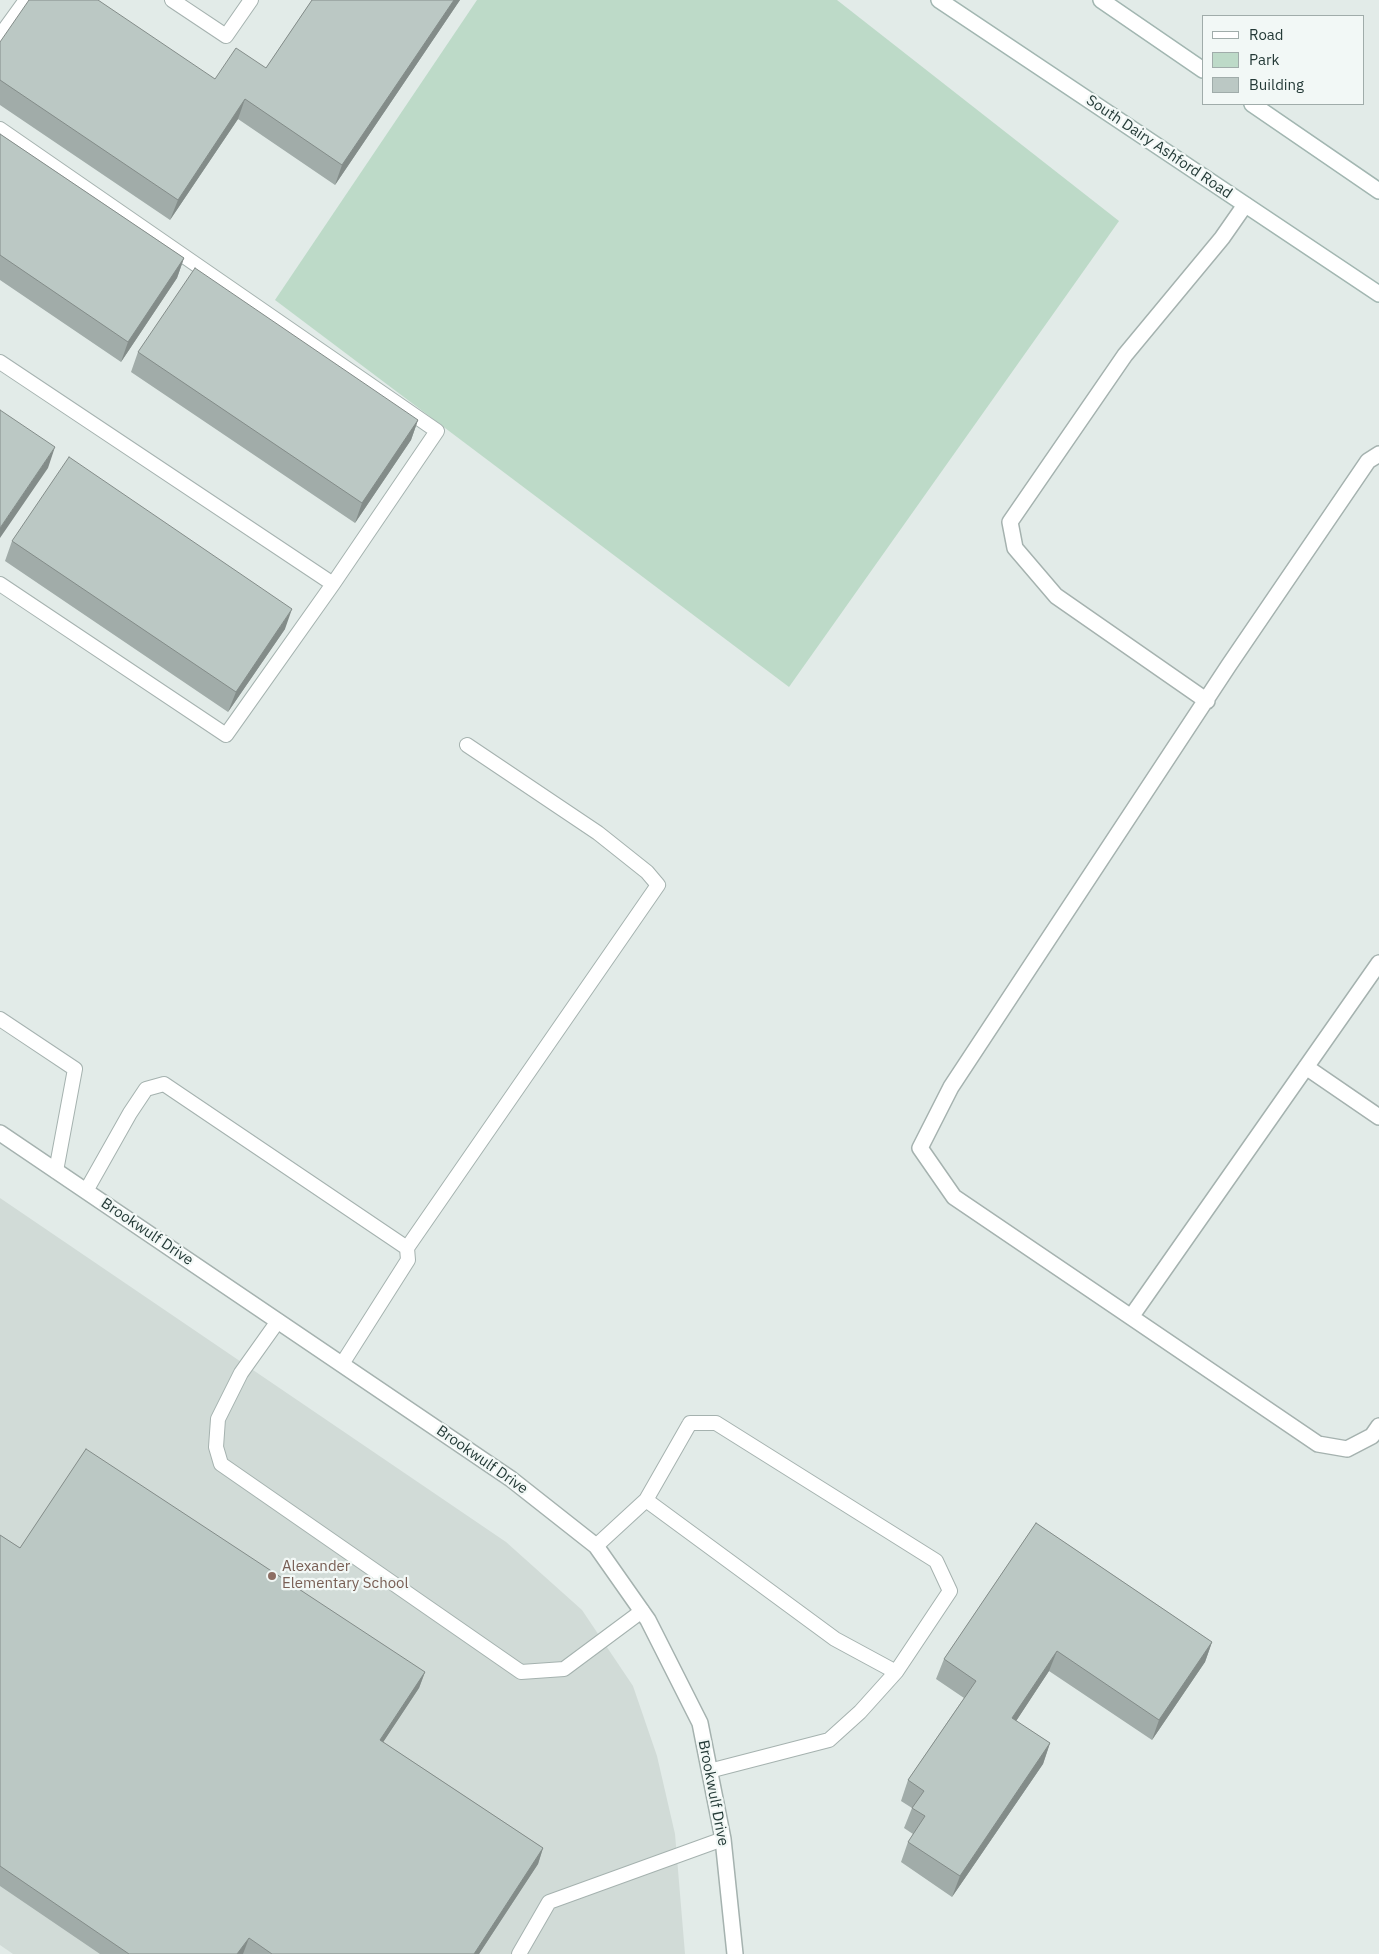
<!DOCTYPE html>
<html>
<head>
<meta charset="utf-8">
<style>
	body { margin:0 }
	#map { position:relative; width:1379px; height:1954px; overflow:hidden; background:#e2ebe8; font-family:"IBM Plex Sans",sans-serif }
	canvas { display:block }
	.legend { position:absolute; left:1202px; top:15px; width:162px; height:90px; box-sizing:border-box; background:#f2f8f6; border:1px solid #a0acaa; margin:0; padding:6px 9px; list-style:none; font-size:15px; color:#243a37 }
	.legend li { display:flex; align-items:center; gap:10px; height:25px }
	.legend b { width:25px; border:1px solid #a0acaa }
</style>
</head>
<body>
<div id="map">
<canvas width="1379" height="1954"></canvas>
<ul class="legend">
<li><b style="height:6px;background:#fff"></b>Road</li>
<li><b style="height:14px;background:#bddac8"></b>Park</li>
<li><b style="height:14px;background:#bbc8c4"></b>Building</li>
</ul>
</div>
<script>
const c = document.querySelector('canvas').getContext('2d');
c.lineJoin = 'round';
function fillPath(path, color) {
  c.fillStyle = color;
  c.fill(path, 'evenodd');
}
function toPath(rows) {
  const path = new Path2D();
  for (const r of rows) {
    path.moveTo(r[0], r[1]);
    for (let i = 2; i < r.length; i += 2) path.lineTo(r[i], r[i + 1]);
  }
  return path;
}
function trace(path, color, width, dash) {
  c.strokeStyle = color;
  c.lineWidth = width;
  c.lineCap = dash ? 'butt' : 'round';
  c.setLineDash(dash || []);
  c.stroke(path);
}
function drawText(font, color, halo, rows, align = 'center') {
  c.font = font + ' "IBM Plex Sans",sans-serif';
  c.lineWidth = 4.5;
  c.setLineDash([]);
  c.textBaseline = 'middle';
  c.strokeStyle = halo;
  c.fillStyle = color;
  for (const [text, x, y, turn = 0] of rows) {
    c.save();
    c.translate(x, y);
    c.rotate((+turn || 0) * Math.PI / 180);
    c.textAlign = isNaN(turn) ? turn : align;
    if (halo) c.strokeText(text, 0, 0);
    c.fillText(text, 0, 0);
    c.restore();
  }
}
fillPath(toPath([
	[0,1198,506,1542,582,1610,633,1686,657,1756,675,1834,685,1954,13,1954,0,1945]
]), '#d1dbd7');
fillPath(toPath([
	[477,0,837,0,1119,221,789,687,275,300]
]), '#bddac8');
const service = toPath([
	[172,0,226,36,251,0],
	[0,36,26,0],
	[0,129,437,431,333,584,226,735,0,584],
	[0,362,333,584],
	[0,1019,75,1069,56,1171],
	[86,1191,130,1113,146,1089,164,1084,407,1248,408,1260,342,1364],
	[407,1248,658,885,647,872,598,833,467,745],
	[278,1321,241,1373,218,1419,216,1447,221,1464,521,1672,564,1669,642,1611],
	[690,1423,716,1423,936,1561,950,1591,896,1672,835,1639,646,1500,690,1423],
	[596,1546,646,1500],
	[709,1771,829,1740,860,1712,896,1672],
	[519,1954,549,1902,723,1839]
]);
const minor = toPath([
	[1379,454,1368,461,1229,665,951,1087,920,1148,954,1197,1131,1317,1379,963],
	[1207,701,1056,596,1015,548,1010,522,1125,355,1222,238,1245,205],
	[1306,1067,1379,1117],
	[0,1133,511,1479,596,1546,648,1620,700,1723,723,1839,735,1954],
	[1131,1317,1318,1444,1347,1449,1372,1436,1379,1426]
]);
const secondary = toPath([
	[939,0,1379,294],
	[1101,0,1203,70],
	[1252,104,1379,191]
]);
trace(service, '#a5b2af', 16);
trace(minor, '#a5b2af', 18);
trace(secondary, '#a2b6b1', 18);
trace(service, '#fff', 14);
trace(minor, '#fff', 15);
trace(secondary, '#fff', 15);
fillPath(toPath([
	[312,0,460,0,335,185,238,119,170,220,0,105,0,42,215,79,266,68],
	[0,134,184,258,177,278,121,362,0,280],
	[138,352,418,420,411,440,355,523,131,372],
	[12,541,285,629,228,712,5,561],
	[1036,1523,1212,1642,1205,1662,1152,1740,1049,1671,1016,1721,1050,1743,1043,1764,952,1897,901,1862,908,1842,913,1834,904,1828,912,1808,901,1801,908,1780,964,1698,936,1679,944,1659],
	[0,1535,20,1548,425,1672,419,1688,383,1742,543,1848,538,1864,479,1954,100,1954,0,1886]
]), '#a1aca9');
fillPath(toPath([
	[454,0,460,0,335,185,342,165],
	[245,99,238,119,170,220,178,200],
	[184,258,177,278,121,362,128,342],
	[418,420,411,440,355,523,362,503],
	[55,447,48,468,0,538,0,528],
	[292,609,285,629,228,712,236,692],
	[1212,1642,1205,1662,1152,1740,1159,1720],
	[1057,1651,1049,1671,1005,1738,1012,1718],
	[425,1672,419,1688,374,1756,380,1740],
	[1050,1743,1043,1764,952,1897,960,1876],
	[543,1848,538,1864,479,1954,474,1954],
	[249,1938,243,1954,237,1954]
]), '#838c89');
const building = toPath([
	[29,0,98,0,215,79,236,48,266,68,312,0,454,0,342,165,245,99,178,200,0,80,0,42,29,0],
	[0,134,184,258,128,342,0,255,0,134],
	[195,268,418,420,362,503,138,352,195,268],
	[0,410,55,447,0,528,0,410],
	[69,457,292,609,236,692,12,541,69,457],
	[86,1449,425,1672,380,1740,543,1848,474,1954,272,1954,249,1938,237,1954,129,1954,0,1866,0,1535,20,1548,86,1449],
	[1036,1523,1212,1642,1159,1720,1057,1651,1012,1718,1050,1743,960,1876,908,1842,925,1816,912,1808,924,1791,908,1780,976,1681,944,1659,1036,1523]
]);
fillPath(building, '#bbc8c4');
trace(building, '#838c89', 1);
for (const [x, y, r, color] of [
	[272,1576,5,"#8d6e63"]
]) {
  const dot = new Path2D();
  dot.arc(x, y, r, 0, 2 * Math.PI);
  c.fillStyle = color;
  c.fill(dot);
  trace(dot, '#f2f8f6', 2);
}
drawText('15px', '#243a37', '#f2f8f6', [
	["South Dairy Ashford Road",1159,147,34],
	["Brookwulf Drive",147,1232,34],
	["Brookwulf Drive",482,1460,35],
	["Brookwulf Drive",713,1793,79]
]);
drawText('15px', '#785e54', '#f2f8f6', [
	["Alexander",282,1567],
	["Elementary School",282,1584]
], 'left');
</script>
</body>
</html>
